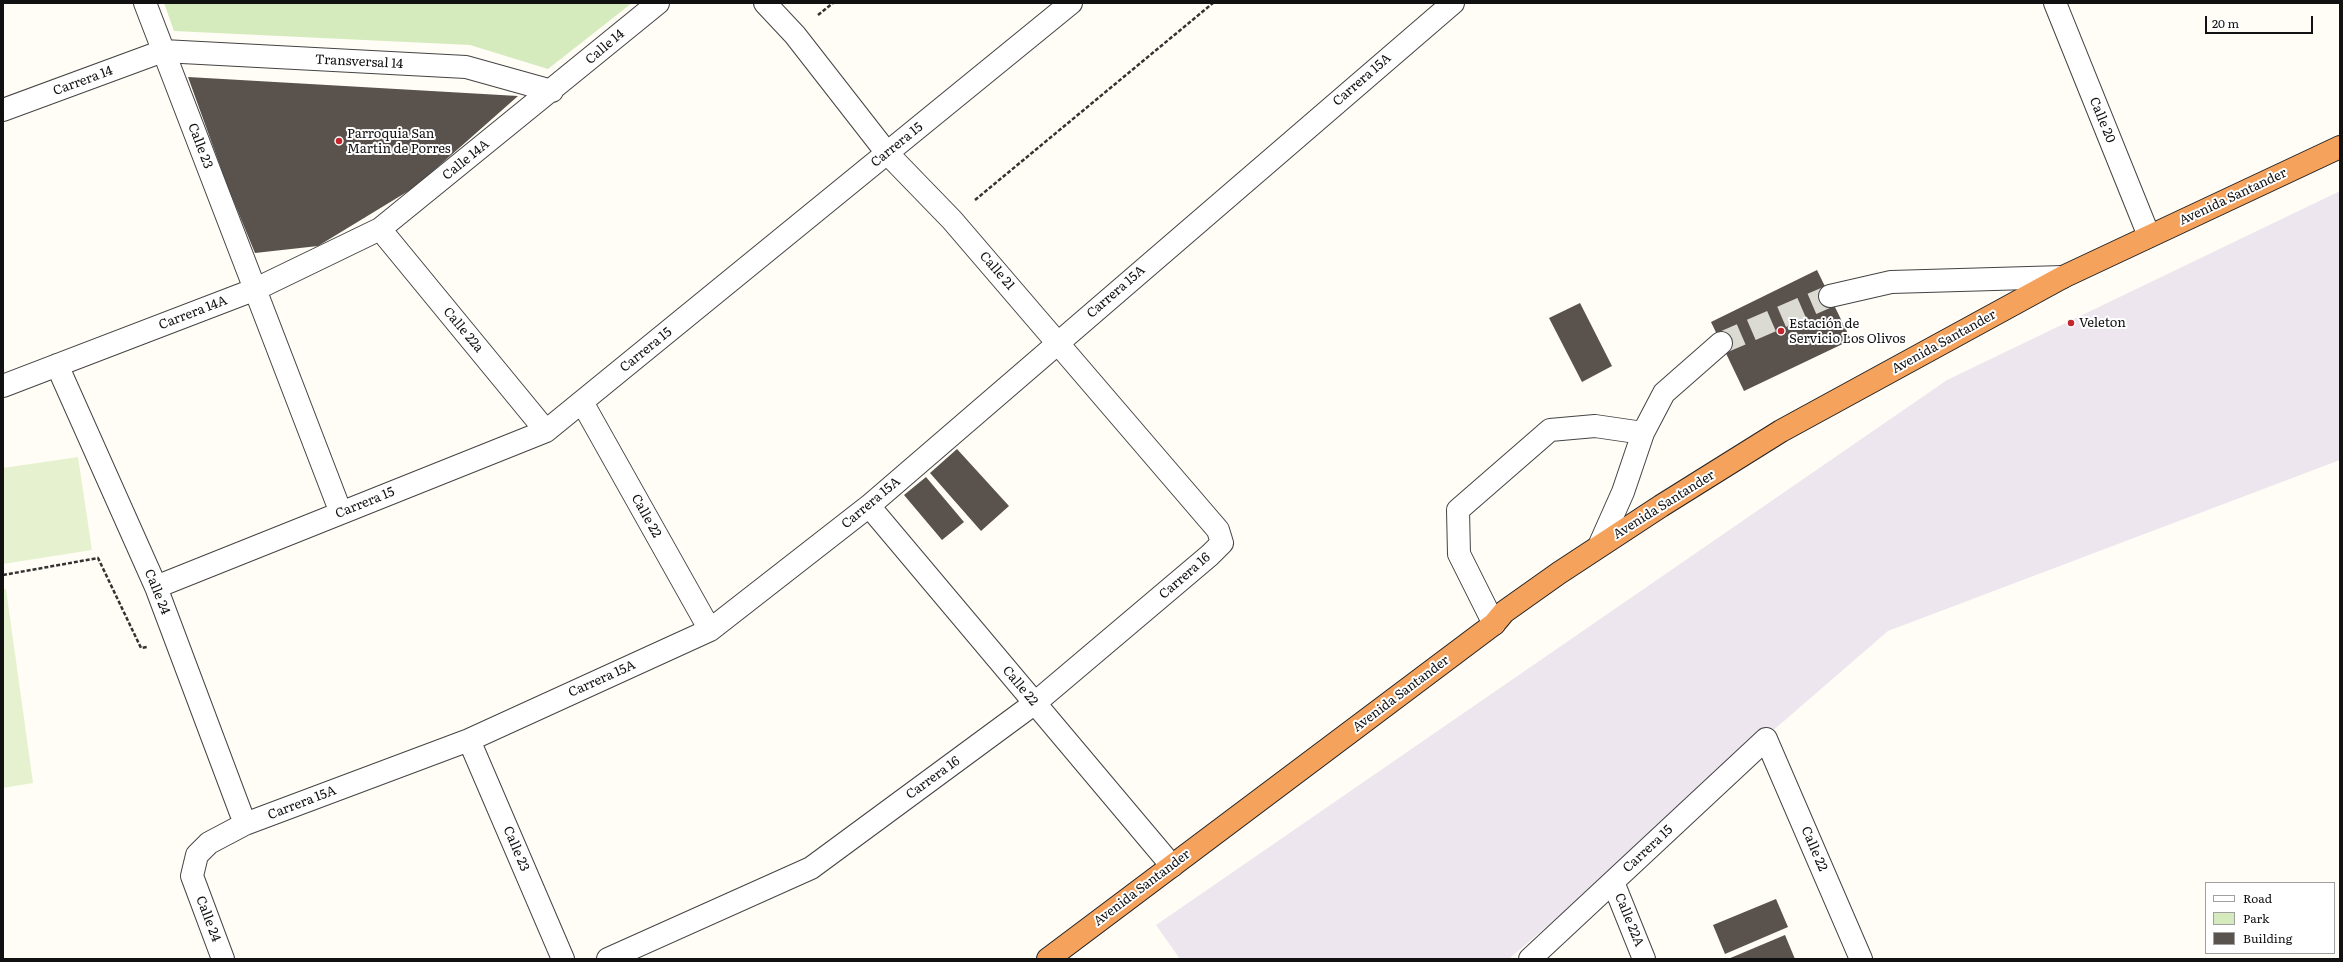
<!DOCTYPE html>
<html>
<head>
<meta charset="utf-8">
<style>
	body { margin:0 }
	#map { position:relative; width:2343px; height:962px; overflow:hidden; background:#fffdf5; font-family:Literata,serif }
	canvas { display:block }
	.frame { position:absolute; inset:0; border:4px solid #111; pointer-events:none }
	.legend { position:absolute; left:2205px; top:882px; width:130px; height:72px; box-sizing:border-box; background:#fff; border:1px solid #a0a0a0; margin:0; padding:5px 7px; list-style:none; font-size:12px; color:#111 }
	.legend li { display:flex; align-items:center; gap:8px; height:20px }
	.legend b { width:20px; border:1px solid #a0a0a0 }
	.scale { position:absolute; left:2205px; top:16px; width:108px; height:18px; box-sizing:border-box; border:2px solid #111; border-top:0; padding-left:5px; font-size:12px; line-height:14px; white-space:nowrap; color:#111; -webkit-text-stroke:3px #fff; paint-order:stroke }
</style>
</head>
<body>
<div id="map">
<canvas width="2343" height="962"></canvas>
<div class="frame"></div>
<ul class="legend">
<li><b style="height:5px;background:#fff"></b>Road</li>
<li><b style="height:11px;background:#d5ebbd"></b>Park</li>
<li><b style="height:11px;background:#5a524d"></b>Building</li>
</ul>
<div class="scale">20 m</div>
</div>
<script>
const c = document.querySelector('canvas').getContext('2d');
c.lineJoin = 'round';
function fillPath(path, color) {
  c.fillStyle = color;
  c.fill(path, 'evenodd');
}
function toPath(rows) {
  const path = new Path2D();
  for (const r of rows) {
    path.moveTo(r[0], r[1]);
    for (let i = 2; i < r.length; i += 2) path.lineTo(r[i], r[i + 1]);
  }
  return path;
}
function trace(path, color, width, dash) {
  c.strokeStyle = color;
  c.lineWidth = width;
  c.lineCap = dash ? 'butt' : 'round';
  c.setLineDash(dash || []);
  c.stroke(path);
}
function drawText(font, color, halo, rows, align = 'center') {
  c.font = font + ' Literata,serif';
  c.lineWidth = 4;
  c.setLineDash([]);
  c.textBaseline = 'middle';
  c.strokeStyle = halo;
  c.fillStyle = color;
  for (const [text, x, y, turn = 0] of rows) {
    c.save();
    c.translate(x, y);
    c.rotate((+turn || 0) * Math.PI / 180);
    c.textAlign = isNaN(turn) ? turn : align;
    if (halo) c.strokeText(text, 0, 0);
    c.fillText(text, 0, 0);
    c.restore();
  }
}
fillPath(toPath([
	[2340,191,2340,460,1888,631,1509,959,1180,959,1156,925,1947,380]
]), '#eee6ef');
fillPath(toPath([
	[164,3,632,3,548,69,470,45,174,31]
]), '#d5ebbd');
fillPath(toPath([
	[78,457,92,550,3,564,3,468],
	[3,589,6,589,33,783,3,788]
]), '#e6f2cf');
fillPath(toPath([
	[188,77,518,96,415,187,318,246,255,253,227,185],
	[1817,270,1851,340,1744,391,1711,322],
	[1580,303,1612,366,1582,382,1549,318],
	[957,449,1009,506,981,531,930,473],
	[926,477,964,522,942,540,904,495],
	[1776,899,1788,927,1725,954,1713,925],
	[1785,935,1795,959,1728,959]
]), '#5a524d');
trace(toPath([
	[1721,343,1830,296]
]), '#dbdad3', 22, [22, 11]);
const minor = toPath([
	[145,3,341,513],
	[2055,3,2149,236],
	[3,110,163,51,466,67,552,91],
	[380,229,546,431],
	[1830,296,1891,282,2063,277],
	[57,365,156,587,245,824],
	[3,386,256,289,380,229,658,3],
	[582,402,710,630],
	[869,506,1172,866],
	[1599,546,1623,492,1643,433,1664,393,1721,343],
	[156,587,546,431,1071,3],
	[1494,624,1459,554,1458,510,1550,430,1595,426,1643,433],
	[469,740,563,959],
	[1613,882,1644,959],
	[223,959,192,876,197,855,209,843,245,824,469,740,710,630,869,506,1453,3],
	[608,959,811,868,1035,703,1210,555,1222,543,1218,530,952,220,887,153,795,35,765,3],
	[1530,959,1766,739,1861,959]
]);
const highway = toPath([
	[1048,959,1494,624,1504,612,1559,573,1661,506,1781,431,2063,277,2340,147]
]);
trace(minor, '#444', 24);
trace(highway, '#222', 24);
trace(toPath([
	[818,15,833,3],
	[975,200,1213,3],
	[3,575,98,558,141,648,147,647]
]), '#333', 2.5, [4, 2]);
trace(minor, '#fff', 22);
trace(highway, '#f5a25d', 22);
for (const [x, y, r, color] of [
	[339,141,4,"#c4262e"],
	[2071,323,4,"#c4262e"],
	[1781,331,4,"#c4262e"]
]) {
  const dot = new Path2D();
  dot.arc(x, y, r, 0, 2 * Math.PI);
  c.fillStyle = color;
  c.fill(dot);
  trace(dot, '#fff', 1.5);
}
drawText('13px', '#111', '#fff', [
	["Calle 14",605,47,-40],
	["Transversal 14",359,62,3],
	["Carrera 15A",1362,80,-41],
	["Carrera 14",83,81,-20],
	["Calle 20",2102,120,68],
	["Carrera 15",897,145,-39],
	["Calle 23",200,146,69],
	["Calle 14A",466,160,-39],
	["Avenida Santander",2233,197,-25],
	["Calle 21",997,271,49],
	["Carrera 15A",1116,292,-41],
	["Carrera 14A",193,313,-21],
	["Calle 22a",463,330,50],
	["Avenida Santander",1944,342,-29],
	["Carrera 15",646,350,-39],
	["Carrera 15",365,503,-22],
	["Carrera 15A",871,503,-40],
	["Avenida Santander",1664,505,-32],
	["Calle 22",646,516,61],
	["Carrera 16",1185,576,-41],
	["Calle 24",157,592,68],
	["Carrera 15A",602,679,-24],
	["Calle 22",1020,686,50],
	["Avenida Santander",1401,694,-37],
	["Carrera 16",933,778,-36],
	["Carrera 15A",302,803,-21],
	["Calle 23",516,849,67],
	["Carrera 15",1648,849,-43],
	["Calle 22",1814,849,67],
	["Avenida Santander",1142,888,-37],
	["Calle 24",208,919,69],
	["Calle 22A",1629,920,68]
]);
drawText('13px', '#111', '#fff', [
	["Parroquia San",347,134],
	["Martin de Porres",347,149],
	["Veleton",2079,323],
	["Estación de",1789,324],
	["Servicio Los Olivos",1789,339]
], 'left');
</script>
</body>
</html>
